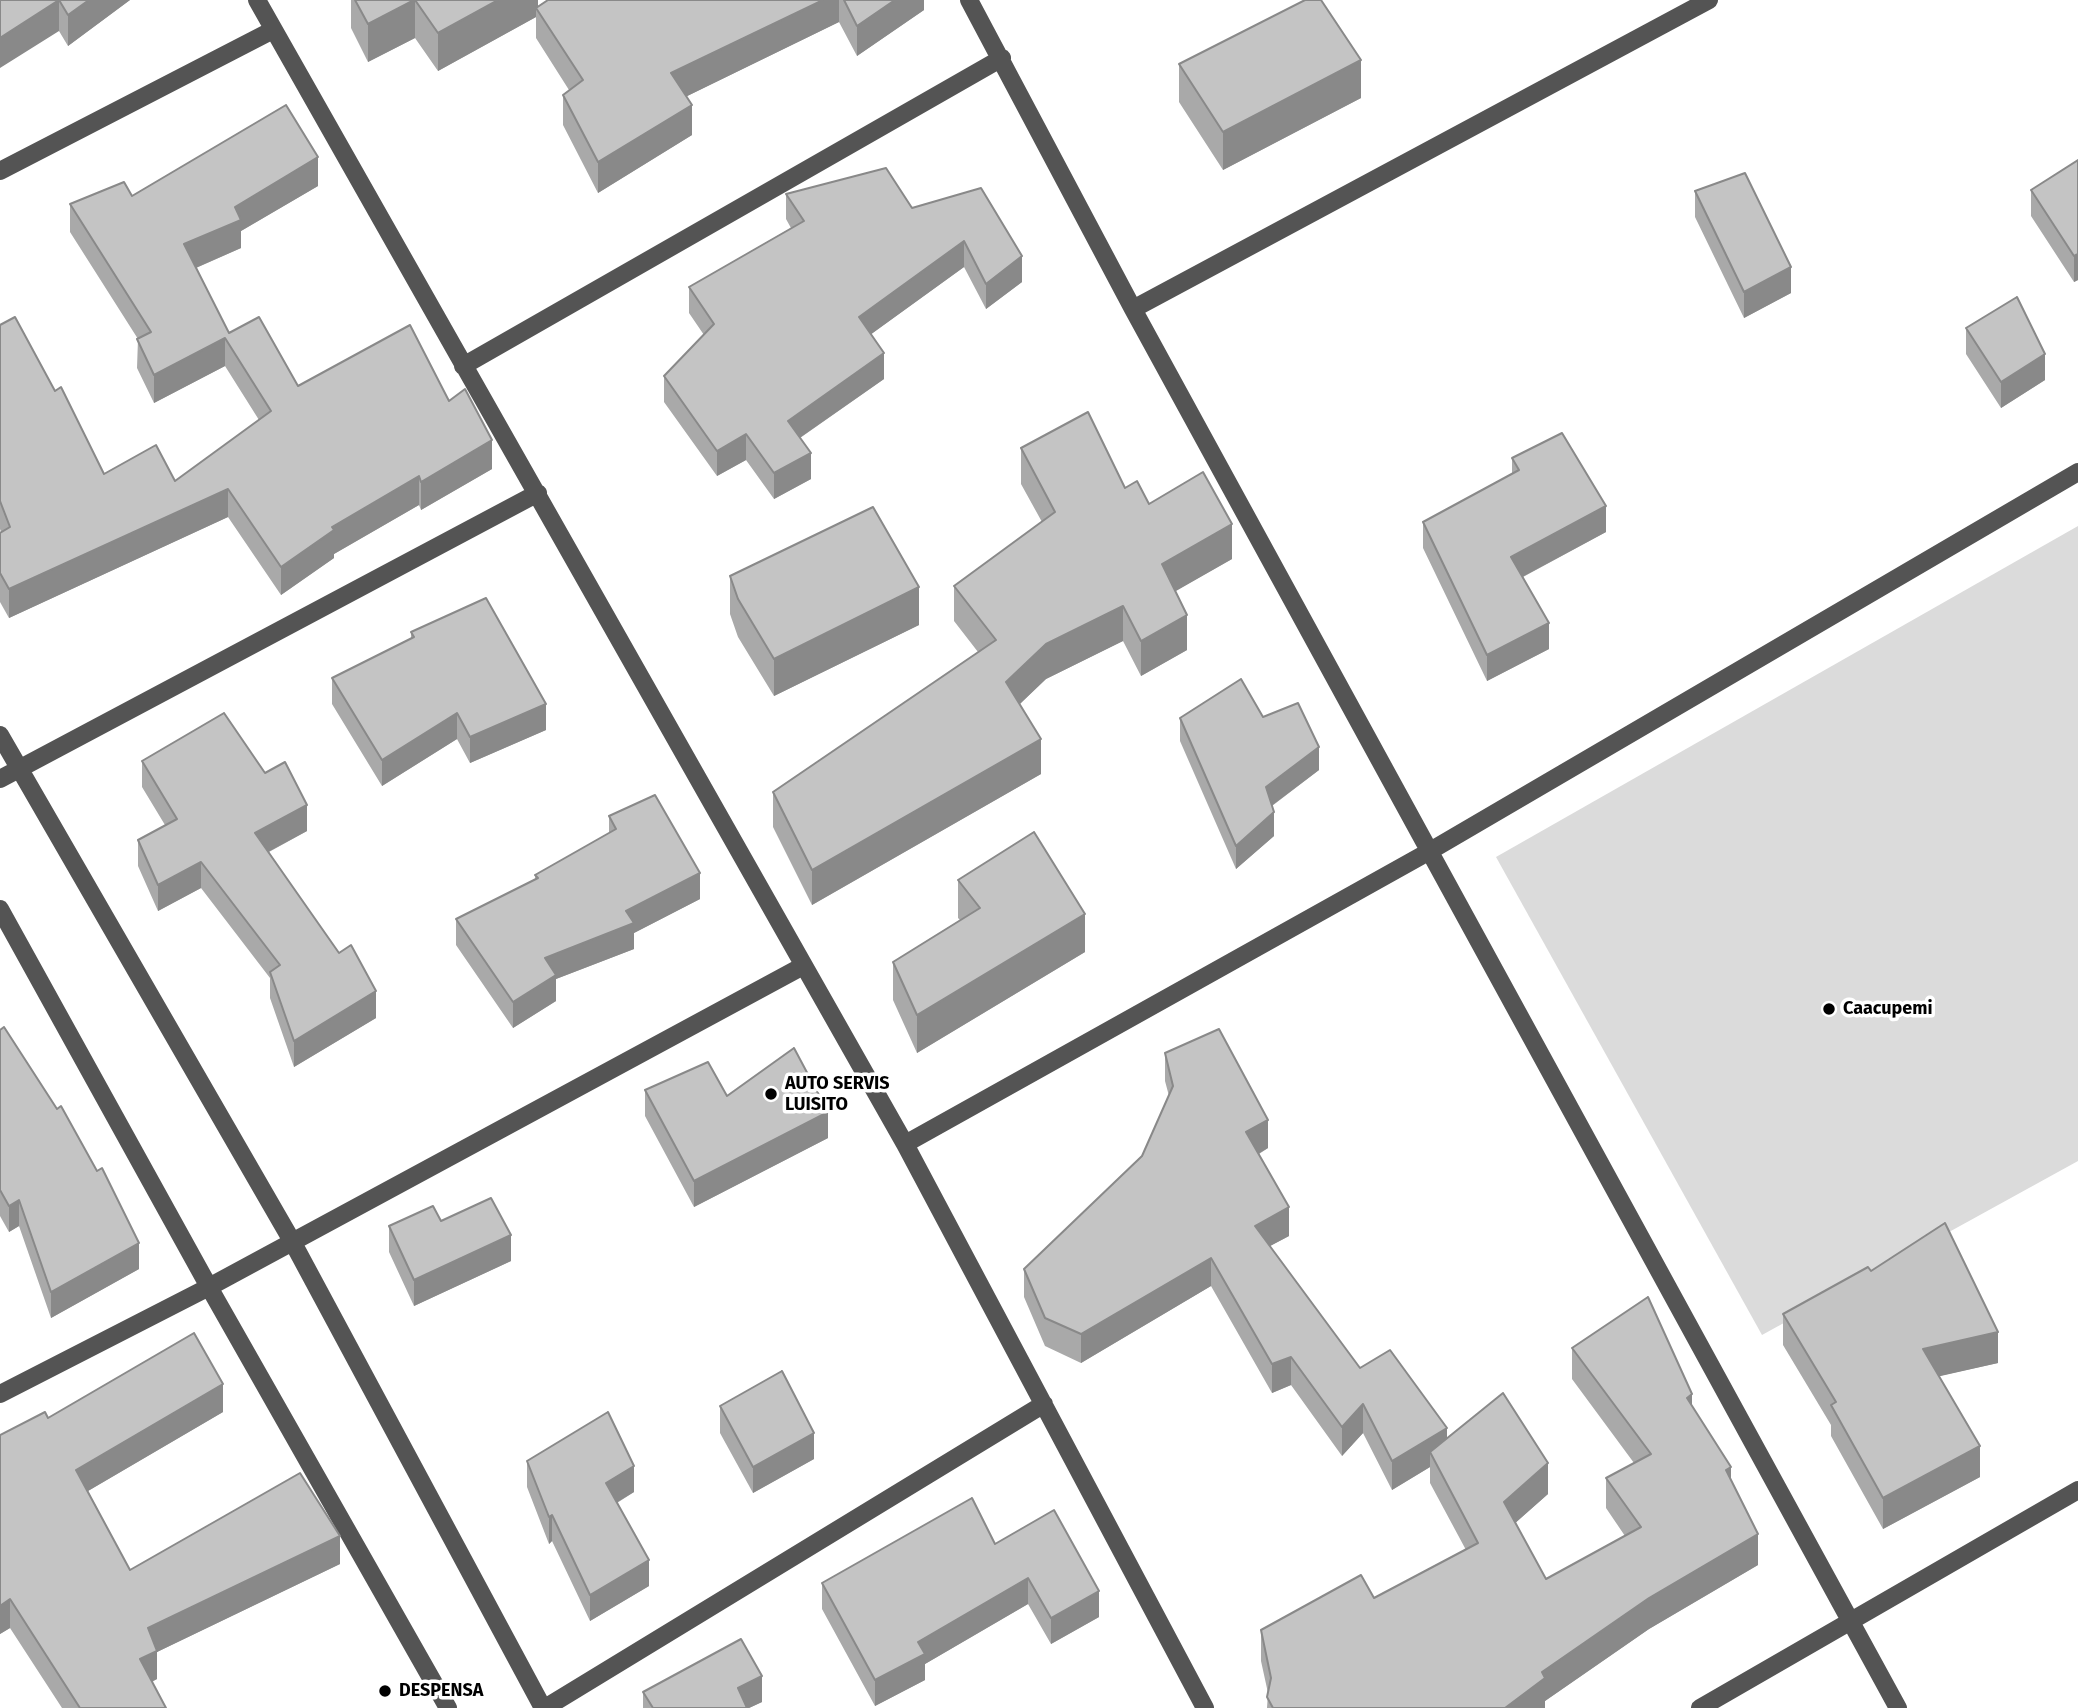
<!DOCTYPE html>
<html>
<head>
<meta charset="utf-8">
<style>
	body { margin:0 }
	canvas { display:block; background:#fff }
</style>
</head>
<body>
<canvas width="2078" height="1708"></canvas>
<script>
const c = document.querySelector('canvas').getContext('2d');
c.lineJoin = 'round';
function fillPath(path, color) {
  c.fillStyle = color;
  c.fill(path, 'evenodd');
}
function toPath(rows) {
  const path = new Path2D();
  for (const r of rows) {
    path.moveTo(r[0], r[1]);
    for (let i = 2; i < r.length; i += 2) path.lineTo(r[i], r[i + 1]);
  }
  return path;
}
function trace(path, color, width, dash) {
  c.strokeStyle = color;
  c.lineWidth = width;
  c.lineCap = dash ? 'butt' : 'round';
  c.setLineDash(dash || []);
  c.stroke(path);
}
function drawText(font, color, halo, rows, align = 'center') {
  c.font = font + ' "Fira Sans",sans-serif';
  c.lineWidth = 7;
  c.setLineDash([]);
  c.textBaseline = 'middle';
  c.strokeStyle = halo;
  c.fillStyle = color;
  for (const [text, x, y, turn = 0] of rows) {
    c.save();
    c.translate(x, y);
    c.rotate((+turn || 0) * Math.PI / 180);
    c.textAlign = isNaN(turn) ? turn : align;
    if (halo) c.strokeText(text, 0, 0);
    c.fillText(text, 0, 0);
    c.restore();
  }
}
fillPath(toPath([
	[2078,526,2078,1161,1762,1335,1496,857]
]), '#dbdbdb');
trace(toPath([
	[257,0,905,1144,1205,1708],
	[969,0,1133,309,1898,1708],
	[0,171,273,30],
	[1133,309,1709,0],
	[463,366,1002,58],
	[0,735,292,1241,543,1708],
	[0,779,538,493],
	[0,909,209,1287,448,1708],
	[905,1144,1430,851,2078,472],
	[0,1394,209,1287,803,966],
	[545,1708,1044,1404],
	[1700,1708,2078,1490]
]), '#545454', 18);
fillPath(toPath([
	[0,0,130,0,68,46,59,31],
	[351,0,538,0,538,6,548,0,924,0,924,10,857,56,839,22,687,96,692,135,598,193,563,125,563,95,569,90,536,38,536,17,438,71,415,38,368,62,351,28],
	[1179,64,1361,98,1223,170,1179,102],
	[2078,160,2078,280,2074,282,2031,216,2031,190],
	[318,186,241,231,241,248,196,268,229,333,298,386,449,401,492,469,421,510,419,505,334,554,334,558,281,595,228,517,9,618,0,602,0,533,1,532,0,529,0,325,55,391,104,474,175,481,259,420,225,366,154,403,137,368,138,339,70,232,70,204,132,196],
	[981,188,1022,282,986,309,964,267,871,334,884,379,800,438,811,479,774,499,746,460,717,476,664,402,664,376,704,335,689,313,689,287,791,228,786,219,786,194,912,208],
	[1695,191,1791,293,1744,318,1695,217],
	[1966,328,2045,380,2001,408,1966,354],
	[1021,448,1125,488,1232,559,1175,591,1187,650,1141,676,1123,641,1046,679,1020,704,1041,774,812,905,773,827,773,792,978,652,954,621,954,586,1042,522,1021,484],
	[1512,458,1606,532,1523,577,1549,649,1487,681,1423,548,1423,522,1512,474],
	[730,576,919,625,774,696,738,637,730,614],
	[411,632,546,730,470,763,457,739,382,786,332,704,332,678,411,639],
	[1263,717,1319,770,1272,806,1274,836,1236,869,1180,741,1180,718],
	[142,761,265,773,307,831,269,852,376,1018,294,1067,270,998,270,978,201,888,158,911,138,866,138,840,165,825,142,787],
	[609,816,700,899,634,933,634,949,556,979,556,1001,513,1028,456,945,456,919,535,880,535,875,609,833],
	[958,880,1085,952,917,1053,893,1000,893,962,960,920,958,918],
	[0,1030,139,1269,51,1318,19,1226,9,1232,0,1216],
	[1165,1053,1268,1148,1259,1154,1289,1236,1270,1246,1360,1368,1447,1438,1548,1494,1515,1523,1546,1579,1625,1536,1606,1508,1606,1478,1634,1463,1572,1379,1572,1348,1692,1406,1731,1480,1758,1565,1649,1629,1545,1701,1545,1708,1267,1708,1268,1693,1261,1661,1261,1630,1374,1598,1466,1550,1430,1483,1430,1467,1392,1490,1363,1433,1342,1456,1291,1385,1272,1393,1211,1286,1081,1363,1045,1346,1024,1297,1024,1269,1142,1156,1169,1096,1165,1081],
	[645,1090,828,1138,694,1207,645,1116],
	[441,1221,511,1261,414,1306,389,1252,389,1226],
	[1871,1271,1998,1363,1939,1376,1980,1477,1883,1529,1831,1436,1831,1425,1783,1345,1783,1314],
	[720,1406,814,1459,753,1493,720,1433],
	[223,1412,88,1491,130,1570,340,1564,157,1652,157,1679,152,1682,166,1708,62,1708,10,1628,0,1634,0,1435,48,1418],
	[527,1461,634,1492,617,1503,649,1586,590,1621,552,1541,549,1544,527,1487],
	[995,1544,1099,1617,1051,1644,1028,1604,925,1664,925,1680,875,1706,822,1609,822,1583],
	[643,1692,762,1702,749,1708,643,1708]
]), '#a9a9a9');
fillPath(toPath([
	[59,0,59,31,0,68,0,38],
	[89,0,130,0,68,46,68,15],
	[415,0,415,38,368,62,368,24],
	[498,0,538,0,538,11,536,8,536,17,438,71,438,33],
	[823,0,839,0,839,22,671,104,671,73],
	[895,0,924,0,924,10,857,56,857,26],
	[1361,60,1361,98,1223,170,1223,132],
	[692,105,692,135,598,193,598,162],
	[318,157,318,186,241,231,241,248,184,273,184,244,235,207],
	[964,241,964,267,859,343,859,317],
	[2078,254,2078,280,2074,282,2074,256],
	[1022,256,1022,282,986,309,986,284],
	[1791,267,1791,293,1744,318,1744,292],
	[225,338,225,366,154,403,154,375],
	[884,353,884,379,788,446,788,421],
	[2045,354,2045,380,2001,408,2001,382],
	[746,434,746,460,717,476,717,451],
	[492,440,492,469,421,510,421,482],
	[811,453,811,479,774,499,774,473],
	[419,476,419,505,334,554,334,558,281,595,281,567,332,527],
	[228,489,228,517,9,618,9,589],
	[1606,506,1606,532,1511,583,1511,557],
	[1232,524,1232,559,1162,599,1162,564],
	[919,587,919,625,774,696,774,659],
	[1123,606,1123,641,1046,679,1006,717,1006,682,1046,644],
	[1187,615,1187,650,1141,676,1141,641],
	[1549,623,1549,649,1487,681,1487,655],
	[546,704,546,730,470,763,470,737],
	[457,713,457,739,382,786,382,760],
	[1041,739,1041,774,812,905,812,870],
	[1319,747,1319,770,1266,810,1266,787],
	[307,805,307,831,255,859,255,833],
	[1274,812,1274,836,1236,869,1236,846],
	[201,862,201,888,158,911,158,885],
	[700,873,700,899,634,933,634,949,556,979,556,1001,513,1028,513,1002,545,958,626,911],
	[1085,914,1085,952,917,1053,917,1015],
	[376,991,376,1018,294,1067,294,1041],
	[828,1112,828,1138,694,1207,694,1181],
	[1268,1120,1268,1148,1246,1161,1246,1132],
	[19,1200,19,1226,9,1232,9,1206],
	[1289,1207,1289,1236,1255,1254,1255,1226],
	[511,1235,511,1261,414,1306,414,1280],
	[139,1243,139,1269,51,1318,51,1292],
	[1211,1258,1211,1286,1081,1363,1081,1334],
	[1998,1332,1998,1363,1923,1380,1923,1349],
	[1291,1357,1291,1385,1272,1393,1272,1364],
	[223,1384,223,1412,76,1498,76,1470],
	[1692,1394,1692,1424,1687,1398],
	[1363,1404,1363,1433,1342,1456,1342,1427],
	[1447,1428,1447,1456,1430,1452,1430,1467,1392,1490,1392,1461],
	[814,1433,814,1459,753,1493,753,1467],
	[1980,1446,1980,1477,1883,1529,1883,1498],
	[1548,1463,1548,1494,1504,1533,1504,1502],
	[634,1466,634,1492,606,1509,606,1483],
	[1731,1467,1731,1498,1726,1470],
	[552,1515,552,1541,549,1544,549,1517],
	[1758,1534,1758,1565,1649,1629,1545,1701,1545,1708,1505,1708,1542,1672,1649,1598],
	[340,1536,340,1564,157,1652,157,1679,140,1687,140,1659,148,1628],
	[649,1560,649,1586,590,1621,590,1595],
	[1028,1578,1028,1604,925,1664,925,1680,875,1706,875,1680,918,1642],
	[1099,1591,1099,1617,1051,1644,1051,1618],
	[10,1599,10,1628,0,1634,0,1606],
	[762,1676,762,1702,749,1708,738,1708,738,1688]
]), '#898989');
const building = toPath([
	[0,0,89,0,68,15,59,0,0,38,0,0],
	[355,0,414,0,368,24,355,0],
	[415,0,498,0,438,33,415,0],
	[548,0,823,0,671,73,692,105,598,162,563,95,583,80,536,8,548,0],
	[844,0,895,0,857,26,844,0],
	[1305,0,1321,0,1361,60,1223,132,1179,64,1305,0],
	[286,105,318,157,235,207,241,220,184,244,229,333,259,317,298,386,410,325,449,401,465,389,492,440,421,482,419,476,332,527,334,530,281,567,228,489,9,589,0,573,0,533,10,527,0,501,0,325,15,317,55,391,61,387,104,474,156,445,175,481,271,411,225,338,154,375,137,339,151,332,70,204,124,182,132,196,286,105],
	[2078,160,2078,254,2074,256,2031,190,2078,160],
	[886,168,912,208,981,188,1022,256,986,284,964,241,859,317,884,353,788,421,811,453,774,473,746,434,717,451,664,376,714,324,689,287,804,221,786,194,886,168],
	[1745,173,1791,267,1744,292,1695,191,1745,173],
	[2017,297,2045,354,2001,382,1966,328,2017,297],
	[1088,412,1125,488,1137,481,1149,504,1203,472,1232,524,1162,564,1187,615,1141,641,1123,606,1046,644,1006,682,1041,739,812,870,773,792,996,640,954,586,1055,512,1021,448,1088,412],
	[1562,433,1606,506,1511,557,1549,623,1487,655,1423,522,1519,470,1512,458,1562,433],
	[873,507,919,587,774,659,738,599,730,576,873,507],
	[486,598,546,704,470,737,457,713,382,760,332,678,414,637,411,632,486,598],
	[1241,679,1263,717,1298,703,1319,747,1266,787,1274,812,1236,846,1180,718,1241,679],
	[224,713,265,773,285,762,307,805,255,833,339,953,351,945,376,991,294,1041,270,972,280,965,201,862,158,885,138,840,177,819,142,761,224,713],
	[655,795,700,873,626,911,634,923,545,958,556,975,513,1002,456,919,538,878,535,875,616,829,609,816,655,795],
	[1034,832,1085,914,917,1015,893,962,980,908,958,880,1034,832],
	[4,1027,57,1109,61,1106,97,1171,102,1168,139,1243,51,1292,19,1200,9,1206,0,1190,0,1030,4,1027],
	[1219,1029,1268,1120,1246,1132,1289,1207,1255,1226,1360,1368,1390,1350,1447,1428,1392,1461,1363,1404,1342,1427,1291,1357,1272,1364,1211,1258,1081,1334,1045,1318,1024,1269,1142,1156,1173,1086,1165,1053,1219,1029],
	[794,1048,828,1112,694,1181,645,1090,708,1062,727,1096,794,1048],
	[491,1198,511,1235,414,1280,389,1226,433,1206,441,1221,491,1198],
	[1945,1223,1998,1332,1923,1349,1980,1446,1883,1498,1831,1405,1836,1402,1783,1314,1868,1267,1871,1271,1945,1223],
	[1648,1297,1692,1394,1687,1398,1731,1467,1726,1470,1758,1534,1649,1598,1542,1672,1545,1678,1505,1708,1273,1708,1267,1697,1271,1678,1261,1630,1361,1575,1374,1598,1478,1543,1430,1452,1503,1393,1548,1463,1504,1502,1546,1579,1641,1527,1606,1478,1651,1454,1572,1348,1648,1297],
	[194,1333,223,1384,76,1470,130,1570,300,1473,340,1536,148,1628,157,1651,140,1659,166,1708,80,1708,10,1599,0,1606,0,1435,45,1412,48,1418,194,1333],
	[782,1371,814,1433,753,1467,720,1406,782,1371],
	[608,1412,634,1466,606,1483,649,1560,590,1595,552,1515,549,1517,527,1461,608,1412],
	[972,1498,995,1544,1054,1510,1099,1591,1051,1618,1028,1578,918,1642,925,1654,875,1680,822,1583,972,1498],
	[741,1639,762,1676,738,1688,747,1708,653,1708,643,1692,741,1639]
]);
fillPath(building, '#c4c4c4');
trace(building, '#898989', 2);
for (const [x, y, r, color] of [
	[1829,1009,7,"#000"],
	[771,1094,7,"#000"],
	[385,1691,7,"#000"]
]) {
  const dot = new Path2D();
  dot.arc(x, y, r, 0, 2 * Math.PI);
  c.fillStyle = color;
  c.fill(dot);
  trace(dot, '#fff', 2.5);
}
drawText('bold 18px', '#000', '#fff', [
	["Caacupemi",1843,1009],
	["AUTO SERVIS",785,1084],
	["LUISITO",785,1105],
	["DESPENSA",399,1691]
], 'left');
</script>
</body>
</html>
